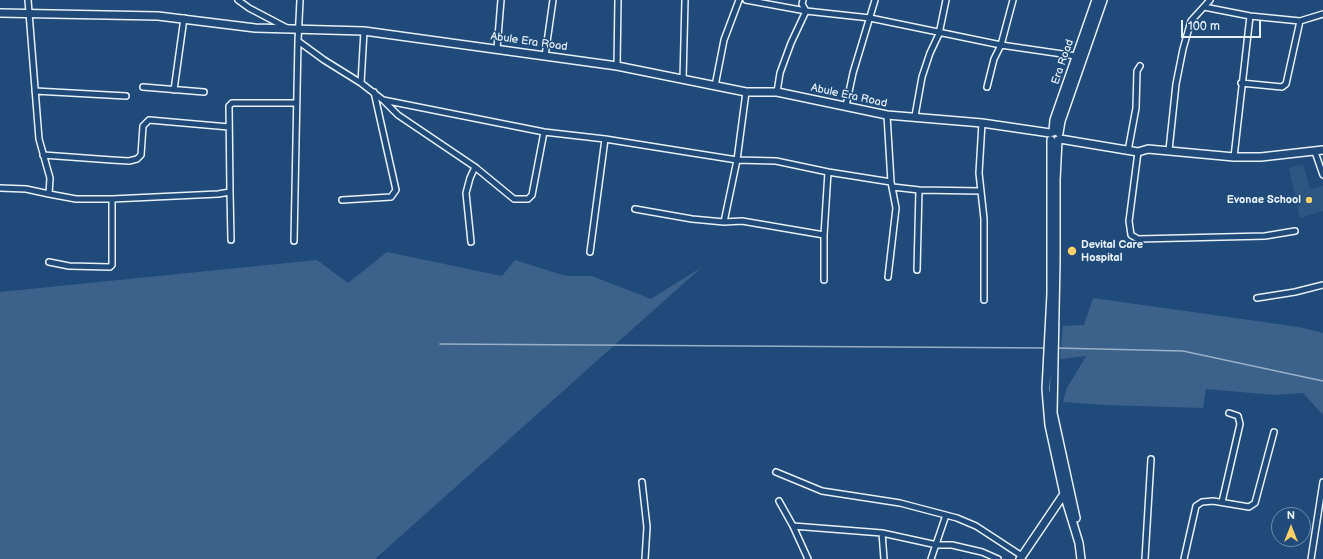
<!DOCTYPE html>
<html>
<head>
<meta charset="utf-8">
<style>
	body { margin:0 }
	#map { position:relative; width:1323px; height:559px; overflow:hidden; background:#1f4a7a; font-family:"Balsamiq Sans",sans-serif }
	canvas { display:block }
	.north { position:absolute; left:1271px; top:507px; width:40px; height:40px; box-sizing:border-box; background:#1f4a7a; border:1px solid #6f8dac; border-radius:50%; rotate:0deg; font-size:11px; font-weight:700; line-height:16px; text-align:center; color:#e8f1f8 }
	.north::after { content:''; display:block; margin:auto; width:14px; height:18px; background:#ffd166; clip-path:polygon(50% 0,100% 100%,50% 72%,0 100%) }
	.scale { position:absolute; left:1181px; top:20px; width:80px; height:18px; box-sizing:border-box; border:2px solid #e8f1f8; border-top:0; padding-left:5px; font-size:12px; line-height:14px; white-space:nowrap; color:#e8f1f8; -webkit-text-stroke:3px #1f4a7a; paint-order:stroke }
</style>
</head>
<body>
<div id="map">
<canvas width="1323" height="559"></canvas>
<div class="north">N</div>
<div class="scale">100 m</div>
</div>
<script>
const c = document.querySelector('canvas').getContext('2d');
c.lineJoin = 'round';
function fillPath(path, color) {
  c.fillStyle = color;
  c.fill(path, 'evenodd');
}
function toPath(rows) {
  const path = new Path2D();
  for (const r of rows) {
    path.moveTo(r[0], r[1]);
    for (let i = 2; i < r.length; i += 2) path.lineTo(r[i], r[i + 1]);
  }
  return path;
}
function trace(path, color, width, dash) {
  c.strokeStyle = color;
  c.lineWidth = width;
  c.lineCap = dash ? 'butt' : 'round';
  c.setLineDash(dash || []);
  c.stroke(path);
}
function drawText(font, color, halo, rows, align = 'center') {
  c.font = font + ' "Balsamiq Sans",sans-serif';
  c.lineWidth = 3;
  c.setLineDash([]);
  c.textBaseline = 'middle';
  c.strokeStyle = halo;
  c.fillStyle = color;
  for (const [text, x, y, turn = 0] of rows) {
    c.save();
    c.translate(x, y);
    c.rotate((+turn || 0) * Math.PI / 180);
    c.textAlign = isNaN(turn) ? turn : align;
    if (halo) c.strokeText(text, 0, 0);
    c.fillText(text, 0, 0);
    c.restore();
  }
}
fillPath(toPath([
	[1303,164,1310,189,1323,186,1323,211,1300,218,1289,168]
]), '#2e5683');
fillPath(toPath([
	[387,252,502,276,515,260,566,276,592,276,651,299,702,267,375,559,0,559,0,292,317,260,348,283],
	[1093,298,1299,327,1323,333,1323,415,1303,393,1275,395,1206,389,1203,408,1105,405,1063,402,1067,388,1086,356,1060,359,1063,326,1084,325]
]), '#3c628c');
trace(toPath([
	[440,344,1046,348],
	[1056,348,1183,351,1323,381]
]), '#9ab0c7', 1.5);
const street = toPath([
	[238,0,249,8,287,28],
	[300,0,298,41,324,60,361,83,383,100,544,132,605,139,737,160,776,161,828,172,891,182],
	[746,0,806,11,870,18,1001,45,1076,56],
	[1204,7,1250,16,1300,21,1323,14],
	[497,49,501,0],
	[545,56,553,0],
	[617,66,618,0],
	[683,80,685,0],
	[361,83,364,31],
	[1241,83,1282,87,1286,84,1300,21],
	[715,86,724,40,739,0],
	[143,87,204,92],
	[987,87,994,59,1001,45,1013,0],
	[174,90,184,18],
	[35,91,126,96],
	[777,92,780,73,791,43,806,11,802,4,803,0],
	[383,100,398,115,475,167,514,199,528,199,532,195,544,132],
	[846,106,853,73,875,0],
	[887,115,891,182,896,208,888,277],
	[915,116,922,77,930,53,939,34,946,0],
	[982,123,979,173,984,219,984,300],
	[1169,150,1176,84,1183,49,1191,21,1210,0],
	[1128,151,1136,108,1137,71,1140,66],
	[1138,152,1129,221,1131,235,1138,239,1265,236,1295,231],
	[1315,152,1323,175],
	[43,155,112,160,129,161,137,159,141,155,143,126,149,120,229,127],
	[1234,157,1250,16],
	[893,187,919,190,980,191],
	[0,188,26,189,49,194,50,178,39,139,28,0],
	[230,192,231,240],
	[49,194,76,199,112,199,218,194,230,192,229,106,232,103,296,103],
	[342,200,391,197,396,190,374,92],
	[635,209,692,219,724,222,742,221,824,235],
	[724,222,737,160,746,92],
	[294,241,298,41],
	[471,242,466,193,470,178,475,167],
	[590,252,605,139],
	[49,262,69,266,110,267,112,265,112,199],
	[917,270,919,190],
	[824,280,824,235,828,172],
	[1257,298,1295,292,1323,285],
	[776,472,822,491,900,503,957,518,976,526,1022,556],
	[642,482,647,527,645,559],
	[779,501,793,526,808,559],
	[1222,502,1240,424,1238,416,1229,413],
	[793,526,882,533,937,545,952,545,982,552,998,559],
	[882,533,884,559],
	[931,559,946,515],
	[1145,559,1151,459],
	[1184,559,1196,506,1202,502,1213,501,1249,507,1255,503,1274,432],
	[1311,559,1323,482]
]);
const secondary = toPath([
	[0,13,158,16,255,28,364,31,617,66,746,92,777,92,887,115,982,123,1050,133],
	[1053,132,1054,120,1096,0],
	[1059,133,1061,121,1103,0],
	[1060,139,1138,152,1148,149,1234,157,1261,157,1323,150],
	[1051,140,1051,294,1046,389,1049,425,1064,494,1079,543,1081,559],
	[1058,140,1056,180,1056,260,1053,413,1076,518],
	[1020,559,1064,494]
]);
trace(street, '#e8f1f8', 8);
trace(secondary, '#e8f1f8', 10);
trace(street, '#1f4a7a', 5);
trace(secondary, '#1f4a7a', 7);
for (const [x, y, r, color] of [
	[1309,200,4,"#ffd166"],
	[1072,251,5,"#ffd166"]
]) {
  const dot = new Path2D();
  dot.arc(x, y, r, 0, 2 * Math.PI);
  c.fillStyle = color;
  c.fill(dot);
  trace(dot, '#1f4a7a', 1.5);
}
drawText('11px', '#e8f1f8', '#1f4a7a', [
	["Abule Era Road",529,42,8],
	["Era Road",1063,62,-71],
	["Abule Era Road",849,96,12]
]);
drawText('bold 11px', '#e8f1f8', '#1f4a7a', [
	["Evonae School",1301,200],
	["Devital Care",1081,245,"left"],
	["Hospital",1081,258,"left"]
], 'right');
</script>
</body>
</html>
